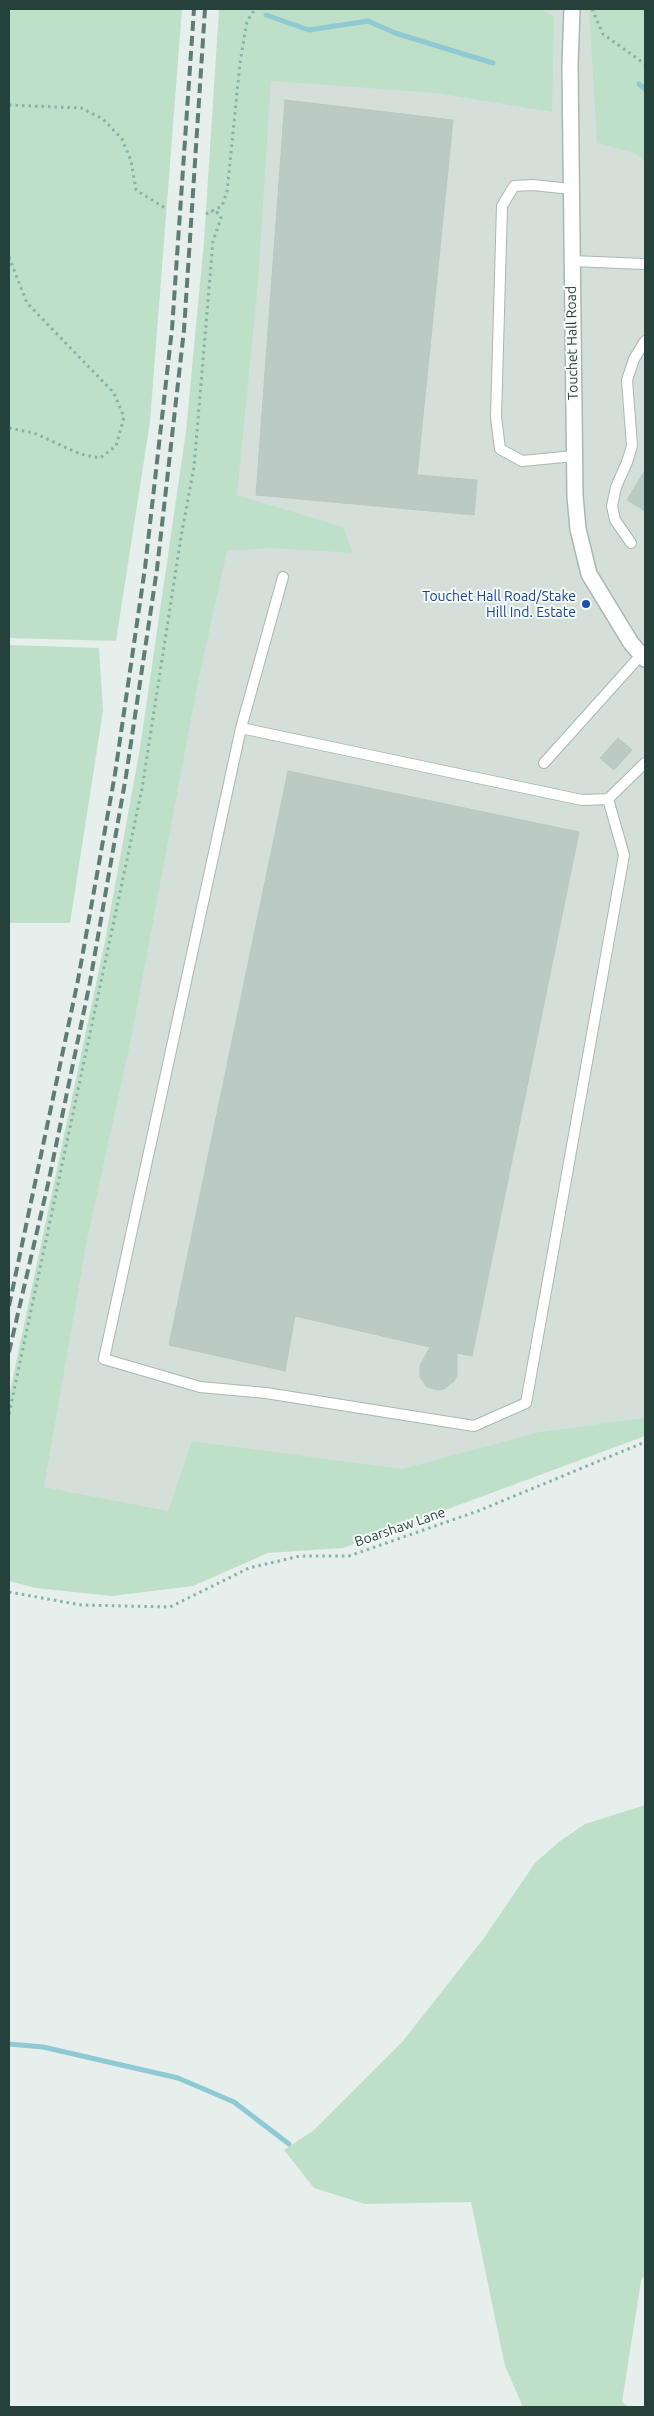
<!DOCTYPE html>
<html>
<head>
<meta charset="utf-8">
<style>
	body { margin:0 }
	#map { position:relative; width:654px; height:2416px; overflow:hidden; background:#e6efeb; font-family:Ubuntu,sans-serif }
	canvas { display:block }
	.frame { position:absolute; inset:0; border:10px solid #24423a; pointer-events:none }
</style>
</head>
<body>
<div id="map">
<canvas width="654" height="2416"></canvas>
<div class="frame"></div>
</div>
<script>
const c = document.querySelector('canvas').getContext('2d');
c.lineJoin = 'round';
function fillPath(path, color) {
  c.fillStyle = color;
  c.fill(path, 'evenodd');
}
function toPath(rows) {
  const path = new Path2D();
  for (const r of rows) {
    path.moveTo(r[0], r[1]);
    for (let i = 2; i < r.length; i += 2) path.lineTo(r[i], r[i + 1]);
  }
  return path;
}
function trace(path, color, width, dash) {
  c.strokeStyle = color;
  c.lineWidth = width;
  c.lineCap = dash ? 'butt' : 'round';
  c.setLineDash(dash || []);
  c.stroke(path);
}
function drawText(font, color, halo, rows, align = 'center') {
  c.font = font + ' Ubuntu,sans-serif';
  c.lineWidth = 4;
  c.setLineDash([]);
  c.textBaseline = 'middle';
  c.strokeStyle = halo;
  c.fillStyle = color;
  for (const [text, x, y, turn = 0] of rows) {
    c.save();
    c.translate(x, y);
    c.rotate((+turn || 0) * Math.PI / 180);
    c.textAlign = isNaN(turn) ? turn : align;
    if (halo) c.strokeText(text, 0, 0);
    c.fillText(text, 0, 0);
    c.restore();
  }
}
fillPath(toPath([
	[253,9,645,9,645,1424,169,1523,47,1500,9,1437,209,496]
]), '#d4dfda');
fillPath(toPath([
	[9,9,182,9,150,422,116,641,9,638],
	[219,9,540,9,554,16,552,112,436,93,271,81,258,283,237,495,343,527,353,553,269,548,227,551,198,682,131,1039,87,1240,44,1487,168,1511,192,1441,402,1469,540,1432,645,1418,645,1436,343,1548,268,1553,193,1586,112,1596,36,1588,9,1581,9,1396,104,946,140,748,186,431,204,241],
	[589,9,645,9,645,162,635,153,597,143],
	[9,645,99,648,103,711,70,923,9,923],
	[645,1805,645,2274,641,2281,622,2402,629,2407,523,2407,505,2366,471,2202,365,2204,314,2188,284,2150,314,2130,403,2041,484,1938,535,1863,560,1841,585,1824]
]), '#bfe0c8');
trace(toPath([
	[266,15,309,30,368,21,395,33,493,63],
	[639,84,645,89],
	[9,2044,43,2047,178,2078,234,2102,289,2144]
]), '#8ec9d4', 5);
const building = toPath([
	[285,100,453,120,417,475,477,480,474,515,256,495,285,100],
	[645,470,645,511,627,500,645,470],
	[618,738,632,750,614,770,600,758,618,738],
	[288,771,579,832,472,1356,457,1353,457,1375,454,1381,444,1389,438,1390,427,1387,420,1377,420,1366,430,1347,295,1316,285,1371,169,1345,288,771]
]);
fillPath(building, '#bbcac4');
trace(building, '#b8c9c2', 1);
const service = toPath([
	[571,189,533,185,514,186,502,206,496,417,500,449,522,461,574,456],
	[572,261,645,264],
	[631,543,615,520,612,506,616,487,627,462,632,446,627,380,634,359,645,341],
	[283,577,241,728,104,1359,200,1387,266,1393,474,1426,526,1403,624,855,608,799],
	[241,728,582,800,608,799,645,763],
	[544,763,641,655]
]);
const minor = toPath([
	[572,9,570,65,575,496,578,529,589,574,631,643,645,659]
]);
trace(service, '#a8b8b2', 12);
trace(minor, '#a8b8b2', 18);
trace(toPath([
	[592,9,603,34,645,64],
	[9,105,81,108,103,119,122,139,131,161,136,190,165,208],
	[206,214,222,206,227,192,240,63,247,21,255,9],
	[9,257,27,303,114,393,124,417,116,446,100,458,80,454,34,433,9,428],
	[9,1414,142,789,181,537,194,467,213,241,221,218,218,213,211,211],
	[9,1592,81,1605,170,1607,249,1568,300,1556,349,1556,478,1511,645,1442]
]), '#86b3a5', 3, [2.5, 4]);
trace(service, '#fff', 10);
trace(minor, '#fff', 15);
trace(toPath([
	[9,1306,78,980,115,774,145,568,172,329,194,9],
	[9,1352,48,1184,90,982,126,776,157,569,184,330,205,9]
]), '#5f7d75', 4, [10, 5]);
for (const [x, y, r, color] of [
	[586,604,5,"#1a4fb4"]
]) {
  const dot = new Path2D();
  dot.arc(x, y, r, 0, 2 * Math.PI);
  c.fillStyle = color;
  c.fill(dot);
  trace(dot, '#f7fbf9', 2);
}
drawText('14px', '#24423a', '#f7fbf9', [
	["Touchet Hall Road",572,343,-91],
	["Boarshaw Lane",400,1527,-19]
]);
drawText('14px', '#164399', '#f7fbf9', [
	["Touchet Hall Road/Stake",576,596],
	["Hill Ind. Estate",576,612]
], 'right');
</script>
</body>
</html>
